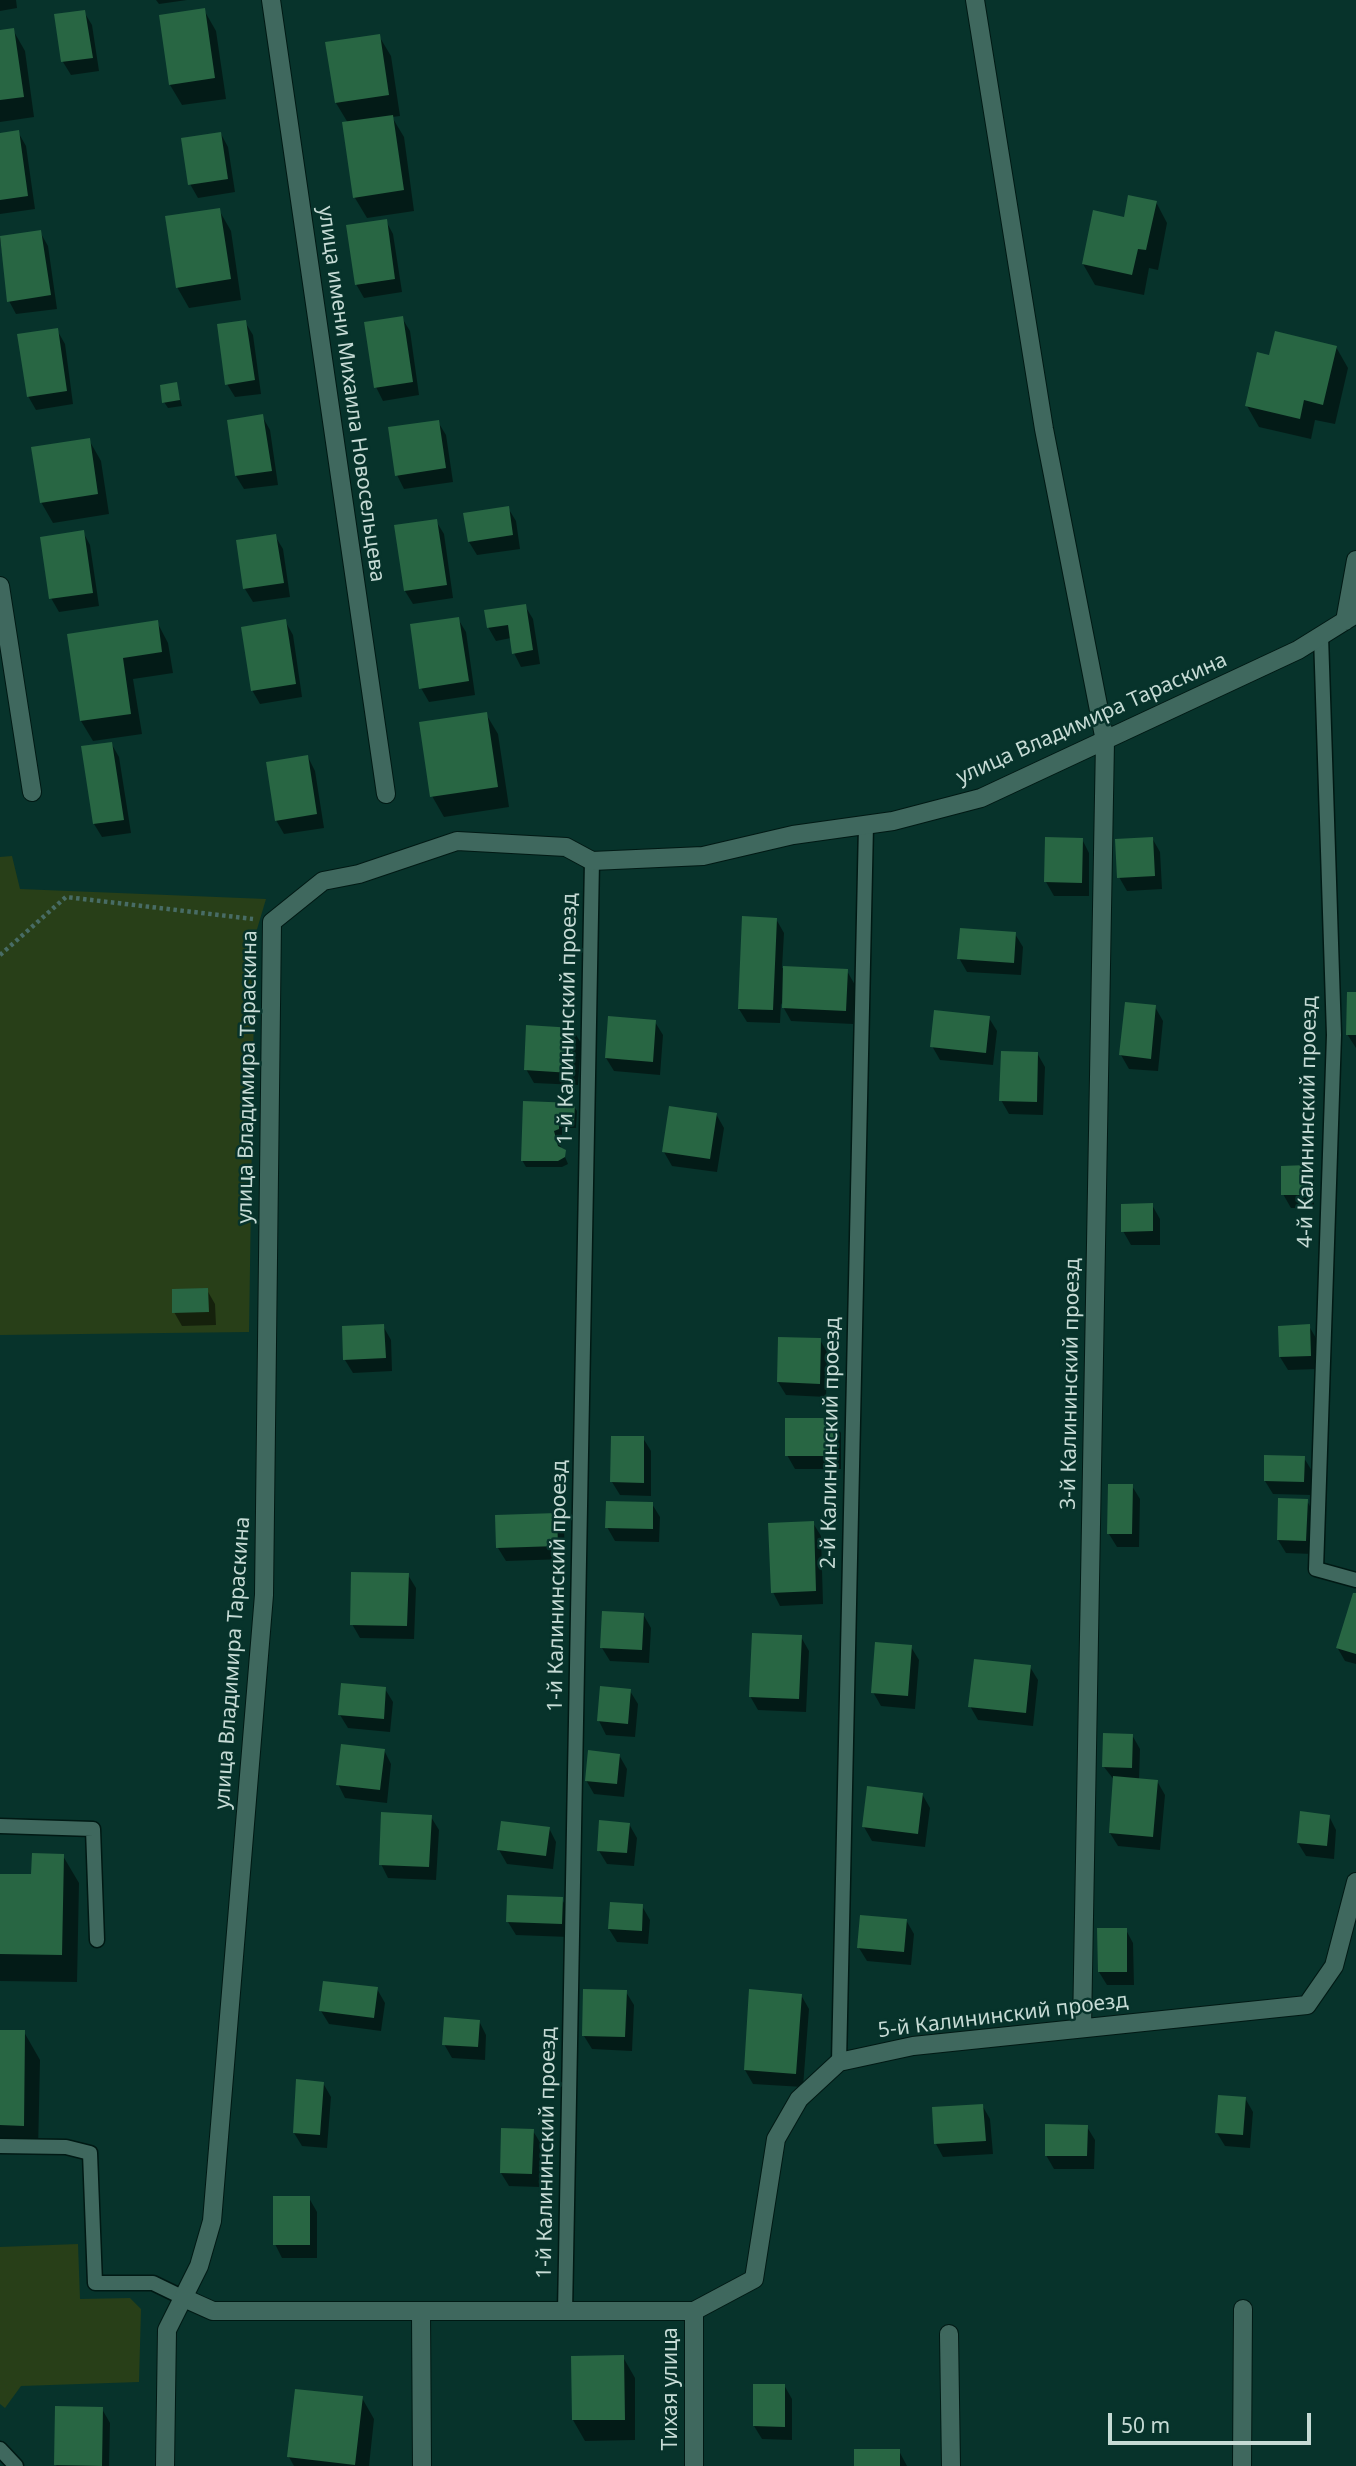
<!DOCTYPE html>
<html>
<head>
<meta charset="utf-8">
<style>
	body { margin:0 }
	#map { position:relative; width:1356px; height:2466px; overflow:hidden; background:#07332b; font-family:"Noto Sans",sans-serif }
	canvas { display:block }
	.scale { position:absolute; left:1108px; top:2413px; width:203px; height:32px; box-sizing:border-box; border:4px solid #c6dbd5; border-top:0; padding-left:9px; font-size:21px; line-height:24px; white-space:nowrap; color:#c6dbd5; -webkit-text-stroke:5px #07332b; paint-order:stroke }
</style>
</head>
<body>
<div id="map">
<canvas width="1356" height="2466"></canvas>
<div class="scale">50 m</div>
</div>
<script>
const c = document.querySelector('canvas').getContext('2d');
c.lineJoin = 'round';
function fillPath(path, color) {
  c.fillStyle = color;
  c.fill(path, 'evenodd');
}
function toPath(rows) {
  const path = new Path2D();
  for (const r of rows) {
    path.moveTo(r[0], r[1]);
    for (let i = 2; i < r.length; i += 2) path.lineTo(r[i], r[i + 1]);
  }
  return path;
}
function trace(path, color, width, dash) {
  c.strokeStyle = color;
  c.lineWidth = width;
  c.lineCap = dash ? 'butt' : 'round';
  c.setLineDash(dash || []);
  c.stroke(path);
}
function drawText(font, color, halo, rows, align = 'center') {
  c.font = font + ' "Noto Sans",sans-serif';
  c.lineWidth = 5;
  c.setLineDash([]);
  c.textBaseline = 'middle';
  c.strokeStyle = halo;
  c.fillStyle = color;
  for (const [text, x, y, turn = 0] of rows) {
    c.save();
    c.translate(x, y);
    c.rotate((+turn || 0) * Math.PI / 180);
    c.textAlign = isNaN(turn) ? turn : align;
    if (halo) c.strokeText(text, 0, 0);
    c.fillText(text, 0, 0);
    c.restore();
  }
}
fillPath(toPath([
	[12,856,20,889,266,899,255,936,249,1332,0,1335,0,857],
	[78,2244,80,2299,130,2298,141,2309,139,2382,21,2386,5,2408,0,2404,0,2247]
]), '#283f18');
fillPath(toPath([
	[0,0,16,0,17,8,0,11],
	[156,0,187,0,159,4],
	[204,10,216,31,226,99,182,105,170,85],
	[84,12,92,25,99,71,71,75,63,62],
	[13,30,25,51,34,117,0,122,0,32],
	[379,36,391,56,400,116,392,117,404,137,414,211,367,218,355,198,344,124,348,123,336,103,327,44],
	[18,132,26,146,35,209,0,214,0,135],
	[221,134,228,147,235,192,198,198,190,184],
	[1156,202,1167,223,1158,270,1149,268,1144,295,1095,285,1083,264,1125,219],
	[219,210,231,231,241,300,189,308,177,287],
	[386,221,393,234,402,292,364,298,356,284],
	[40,232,48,246,57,309,16,314,9,301,0,238],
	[402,318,410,331,419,395,383,401,376,387],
	[245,322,253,335,261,394,235,397,227,384],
	[57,330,65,344,73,404,36,410,28,396],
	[1336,347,1348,368,1335,424,1315,420,1311,439,1259,427,1247,406,1271,357],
	[176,384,182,406,168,408,164,402],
	[262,416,270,430,278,485,244,489,236,476,228,421],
	[438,422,446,435,453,482,404,489,397,475],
	[89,440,101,461,109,514,53,523,41,502],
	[508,508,516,521,520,549,477,555,469,542],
	[436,521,444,534,453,598,413,604,405,591],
	[83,532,90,545,99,606,59,612,51,598],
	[275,536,283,549,290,597,253,602,245,589,238,542],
	[525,606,533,619,540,664,521,667,514,653,511,638,496,641,488,627],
	[458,619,466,632,475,695,429,702,421,688],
	[285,621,293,635,302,697,260,704,252,690],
	[157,622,168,643,173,673,133,679,142,734,93,741,81,721,69,636],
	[486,714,498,734,509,807,444,817,432,796],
	[111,743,119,757,131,833,102,837,94,824],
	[308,757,315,771,324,828,284,834,276,820],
	[1152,838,1160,852,1162,889,1127,891,1119,877],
	[1082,839,1089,853,1089,896,1054,896,1046,882],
	[776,919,784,933,782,968,847,971,855,985,853,1024,791,1021,781,1003,780,1023,747,1022,739,1009],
	[1015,934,1023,947,1021,975,967,972,959,958],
	[1356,994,1356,1048,1347,1034],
	[1155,1007,1163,1021,1158,1071,1129,1069,1121,1055],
	[989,1018,997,1031,993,1065,940,1060,932,1046],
	[655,1022,663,1035,660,1075,614,1071,606,1058],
	[573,1030,581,1043,578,1085,534,1083,526,1069],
	[1037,1053,1045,1067,1043,1115,1009,1114,1001,1100],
	[573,1105,577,1111,576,1128,562,1128,562,1135,557,1138,568,1164,562,1167,526,1167,522,1160],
	[716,1114,724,1128,717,1172,672,1166,664,1152],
	[1306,1167,1314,1180,1314,1208,1291,1208,1283,1194],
	[1152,1205,1160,1219,1160,1245,1131,1245,1123,1231],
	[207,1290,215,1304,216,1325,182,1326,174,1312],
	[383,1326,391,1340,392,1371,353,1373,345,1360],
	[1309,1326,1317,1340,1318,1369,1288,1370,1280,1357],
	[820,1340,828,1354,826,1397,786,1395,778,1382],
	[833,1420,841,1433,841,1469,795,1469,787,1455],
	[643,1438,651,1451,651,1496,620,1495,612,1482],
	[1304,1458,1312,1471,1311,1495,1273,1494,1265,1481],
	[1132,1486,1140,1499,1139,1547,1117,1547,1109,1534],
	[1307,1501,1315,1515,1313,1554,1286,1553,1278,1540],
	[652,1504,660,1517,659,1542,615,1541,607,1527],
	[556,1514,564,1528,565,1559,506,1561,498,1548],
	[813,1523,821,1536,823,1604,780,1606,773,1592],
	[408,1575,416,1588,414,1639,360,1638,352,1624],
	[1356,1595,1356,1664,1345,1661,1337,1647],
	[643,1614,651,1628,649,1663,610,1661,602,1648],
	[801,1637,809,1651,806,1712,758,1710,750,1696],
	[911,1647,919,1660,915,1709,881,1706,873,1692],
	[1030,1667,1038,1680,1033,1726,978,1720,970,1706],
	[385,1689,393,1702,390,1732,348,1728,340,1715],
	[630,1691,638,1704,635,1737,606,1735,599,1721],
	[1132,1735,1140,1749,1139,1780,1157,1781,1165,1795,1160,1850,1118,1846,1110,1833,1115,1781,1104,1767],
	[384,1750,391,1764,387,1803,345,1798,338,1784],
	[619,1755,627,1769,624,1797,594,1794,586,1780],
	[922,1794,930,1808,925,1847,872,1841,864,1827],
	[1329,1816,1336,1830,1334,1859,1306,1856,1298,1843],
	[431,1817,439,1830,436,1880,388,1878,381,1864],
	[629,1824,637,1838,634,1866,607,1864,599,1851],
	[549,1828,556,1842,553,1869,507,1864,499,1850],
	[63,1856,79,1883,77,1982,0,1981,0,1876,33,1876],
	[562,1899,569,1913,569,1937,516,1935,508,1922],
	[642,1906,650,1920,648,1944,617,1942,609,1929],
	[906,1920,914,1934,911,1965,867,1961,859,1948],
	[1126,1930,1133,1943,1134,1985,1107,1985,1099,1972],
	[377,1989,385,2003,381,2031,329,2024,321,2011],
	[626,1992,634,2005,632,2051,592,2049,584,2036],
	[801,1995,809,2009,803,2087,753,2084,745,2070],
	[479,2021,486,2035,485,2060,452,2058,444,2044],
	[0,2032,24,2032,40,2060,38,2152,0,2145],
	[323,2083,331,2097,327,2148,302,2146,294,2133],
	[1245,2098,1253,2112,1250,2148,1225,2146,1217,2133],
	[982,2105,990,2119,993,2154,943,2157,936,2144],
	[1087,2127,1095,2140,1094,2169,1054,2169,1046,2155],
	[533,2131,541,2144,539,2187,509,2186,501,2173],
	[309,2198,317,2212,317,2258,282,2258,275,2244],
	[623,2357,635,2378,635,2440,585,2441,573,2420],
	[784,2385,792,2399,792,2440,762,2439,754,2426],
	[362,2398,374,2419,369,2466,294,2466,289,2457],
	[102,2409,110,2423,109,2466,56,2466],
	[899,2451,907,2466,856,2466]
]), '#0007');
fillPath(toPath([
	[205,8,215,78,169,85,159,15],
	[85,10,93,58,61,62,54,14],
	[14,28,24,97,0,100,0,30],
	[380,34,389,95,335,103,325,42],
	[393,115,404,190,353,198,342,122],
	[19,130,28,196,0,200,0,133],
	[221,132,228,179,188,185,181,138],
	[1128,195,1157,201,1146,250,1138,249,1132,275,1082,264,1093,210,1124,217],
	[220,208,231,279,176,288,165,216],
	[387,219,395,279,355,285,346,225],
	[41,230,51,295,7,302,0,236],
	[403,316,413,382,374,388,364,322],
	[246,320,255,380,225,385,217,324],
	[58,328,67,391,27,397,17,334],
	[1275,331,1337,346,1323,405,1304,400,1300,419,1245,406,1257,352,1269,355],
	[177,382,180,400,162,403,160,385],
	[263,414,272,471,235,476,227,420],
	[439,420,446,468,395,476,388,427],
	[90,438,98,494,40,503,31,447],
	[509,506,513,535,468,542,463,513],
	[437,519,447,585,404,591,394,525],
	[84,530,93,593,49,599,40,537],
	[276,534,284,583,243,589,236,540],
	[526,604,533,650,512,654,508,625,487,628,484,610],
	[459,617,469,681,419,689,410,624],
	[286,619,296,684,251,691,241,627],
	[158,620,162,652,123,658,131,714,80,721,67,634],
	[487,712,498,787,430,797,419,722],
	[112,742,124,820,93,824,81,746],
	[308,755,317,814,275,821,266,762],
	[1045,837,1083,838,1082,883,1044,882],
	[1153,837,1155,876,1117,878,1115,839],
	[742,916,777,918,773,1010,738,1009],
	[960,928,1016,932,1014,963,957,959],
	[783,966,848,969,846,1011,782,1008],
	[1347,992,1356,992,1356,1035,1346,1035],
	[1125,1002,1156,1005,1151,1059,1119,1055],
	[934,1010,990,1016,986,1053,930,1047],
	[608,1016,656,1020,653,1062,605,1058],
	[526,1025,574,1028,571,1073,524,1070],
	[1001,1051,1038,1052,1037,1102,999,1101],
	[523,1101,575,1103,574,1123,559,1122,559,1129,554,1131,558,1146,566,1150,565,1157,558,1161,521,1161],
	[669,1106,717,1113,710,1159,662,1152],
	[1307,1165,1308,1195,1281,1195,1281,1166],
	[1153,1203,1153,1231,1121,1232,1121,1204],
	[208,1288,209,1312,172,1313,172,1289],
	[384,1324,386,1358,343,1360,342,1326],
	[1310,1324,1311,1356,1279,1357,1278,1326],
	[778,1337,821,1338,820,1384,777,1382],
	[785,1418,834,1418,834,1456,785,1456],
	[611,1436,644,1436,644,1483,610,1482],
	[1264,1455,1305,1456,1304,1482,1264,1481],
	[1108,1484,1133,1484,1132,1534,1107,1534],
	[1278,1498,1308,1499,1306,1541,1277,1540],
	[606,1501,653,1502,653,1529,605,1528],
	[557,1513,558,1546,496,1548,495,1515],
	[814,1521,816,1591,771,1593,768,1523],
	[351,1572,409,1573,407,1626,350,1625],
	[1353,1593,1356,1593,1356,1654,1336,1648],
	[602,1611,644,1613,642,1650,600,1648],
	[752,1633,802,1635,799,1699,749,1697],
	[875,1642,912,1645,908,1696,871,1693],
	[974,1659,1031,1665,1026,1713,968,1707],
	[341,1683,386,1687,384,1719,338,1715],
	[600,1686,631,1689,628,1724,597,1721],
	[1103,1733,1133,1734,1132,1768,1102,1767],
	[341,1744,385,1749,380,1790,336,1785],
	[588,1750,620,1754,617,1784,585,1781],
	[1113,1776,1158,1780,1153,1837,1109,1833],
	[867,1786,923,1793,918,1834,862,1827],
	[1300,1811,1330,1815,1327,1846,1297,1843],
	[381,1812,432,1815,429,1867,379,1865],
	[599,1820,630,1823,627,1853,597,1851],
	[501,1821,550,1827,546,1856,497,1850],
	[32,1853,64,1854,62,1955,0,1954,0,1874,31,1874],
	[507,1895,563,1897,562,1924,506,1922],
	[610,1902,643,1904,642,1931,608,1929],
	[860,1915,907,1919,904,1952,857,1948],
	[1097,1928,1127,1928,1127,1972,1098,1972],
	[323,1981,378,1987,374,2018,319,2011],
	[583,1989,627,1990,625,2037,582,2036],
	[749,1989,802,1994,796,2074,744,2070],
	[444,2017,480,2020,478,2047,442,2045],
	[0,2030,25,2030,24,2126,0,2125],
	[296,2079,324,2082,320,2135,293,2133],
	[1218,2095,1246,2097,1243,2135,1215,2133],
	[983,2104,986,2141,934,2144,932,2107],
	[1045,2124,1088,2125,1087,2156,1045,2156],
	[501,2128,534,2129,532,2174,500,2173],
	[273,2196,310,2196,310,2245,273,2245],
	[624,2355,625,2420,572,2420,571,2356],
	[753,2384,785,2384,785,2427,753,2426],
	[295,2389,363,2396,355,2465,287,2457],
	[55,2406,103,2407,102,2466,54,2465],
	[854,2449,900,2449,900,2466,854,2466]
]), '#286643');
const lane = toPath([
	[1321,636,1334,1035,1316,1569,1356,1580],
	[0,1826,93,1829,97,1940],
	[839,2062,866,825],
	[0,2146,66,2147,90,2153,95,2283,153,2283,184,2298],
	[565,2312,592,861],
	[0,2449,16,2466]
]);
const street = toPath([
	[271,0,386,794],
	[975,0,1044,429,1105,741,1082,2028],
	[0,586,32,792],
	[1345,621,1356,560],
	[184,2298,213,2311,694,2311,754,2279,776,2139,799,2099,839,2062,913,2046,1307,2005,1334,1966,1356,1882],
	[694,2311,694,2466],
	[421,2313,422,2466],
	[949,2334,951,2466],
	[165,2466,167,2330,199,2266,212,2221,264,1595,272,922,323,881,359,874,457,841,566,847,592,861,703,856,793,835,893,821,981,798,1298,650,1356,614],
	[1242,2466,1243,2309]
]);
trace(lane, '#001914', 17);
trace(street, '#001914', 20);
trace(toPath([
	[0,955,66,897,253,919]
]), '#486c65', 4.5, [3.5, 3.5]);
trace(lane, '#3f685e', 14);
trace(street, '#3f685e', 18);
drawText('21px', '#c6dbd5', '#07332b', [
	["улица имени Михаила Новосельцева",351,394,82],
	["улица Владимира Тараскина",1092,719,-24],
	["1-й Калининский проезд",568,1019,-89],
	["улица Владимира Тараскина",248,1077,-89],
	["4-й Калининский проезд",1308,1122,-89],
	["3-й Калининский проезд",1071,1384,-89],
	["2-й Калининский проезд",831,1443,-89],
	["1-й Калининский проезд",558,1586,-89],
	["улица Владимира Тараскина",233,1663,-86],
	["5-й Калининский проезд",1003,2016,-7],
	["1-й Калининский проезд",547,2153,-89],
	["Тихая улица",671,2389,-90]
]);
</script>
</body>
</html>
